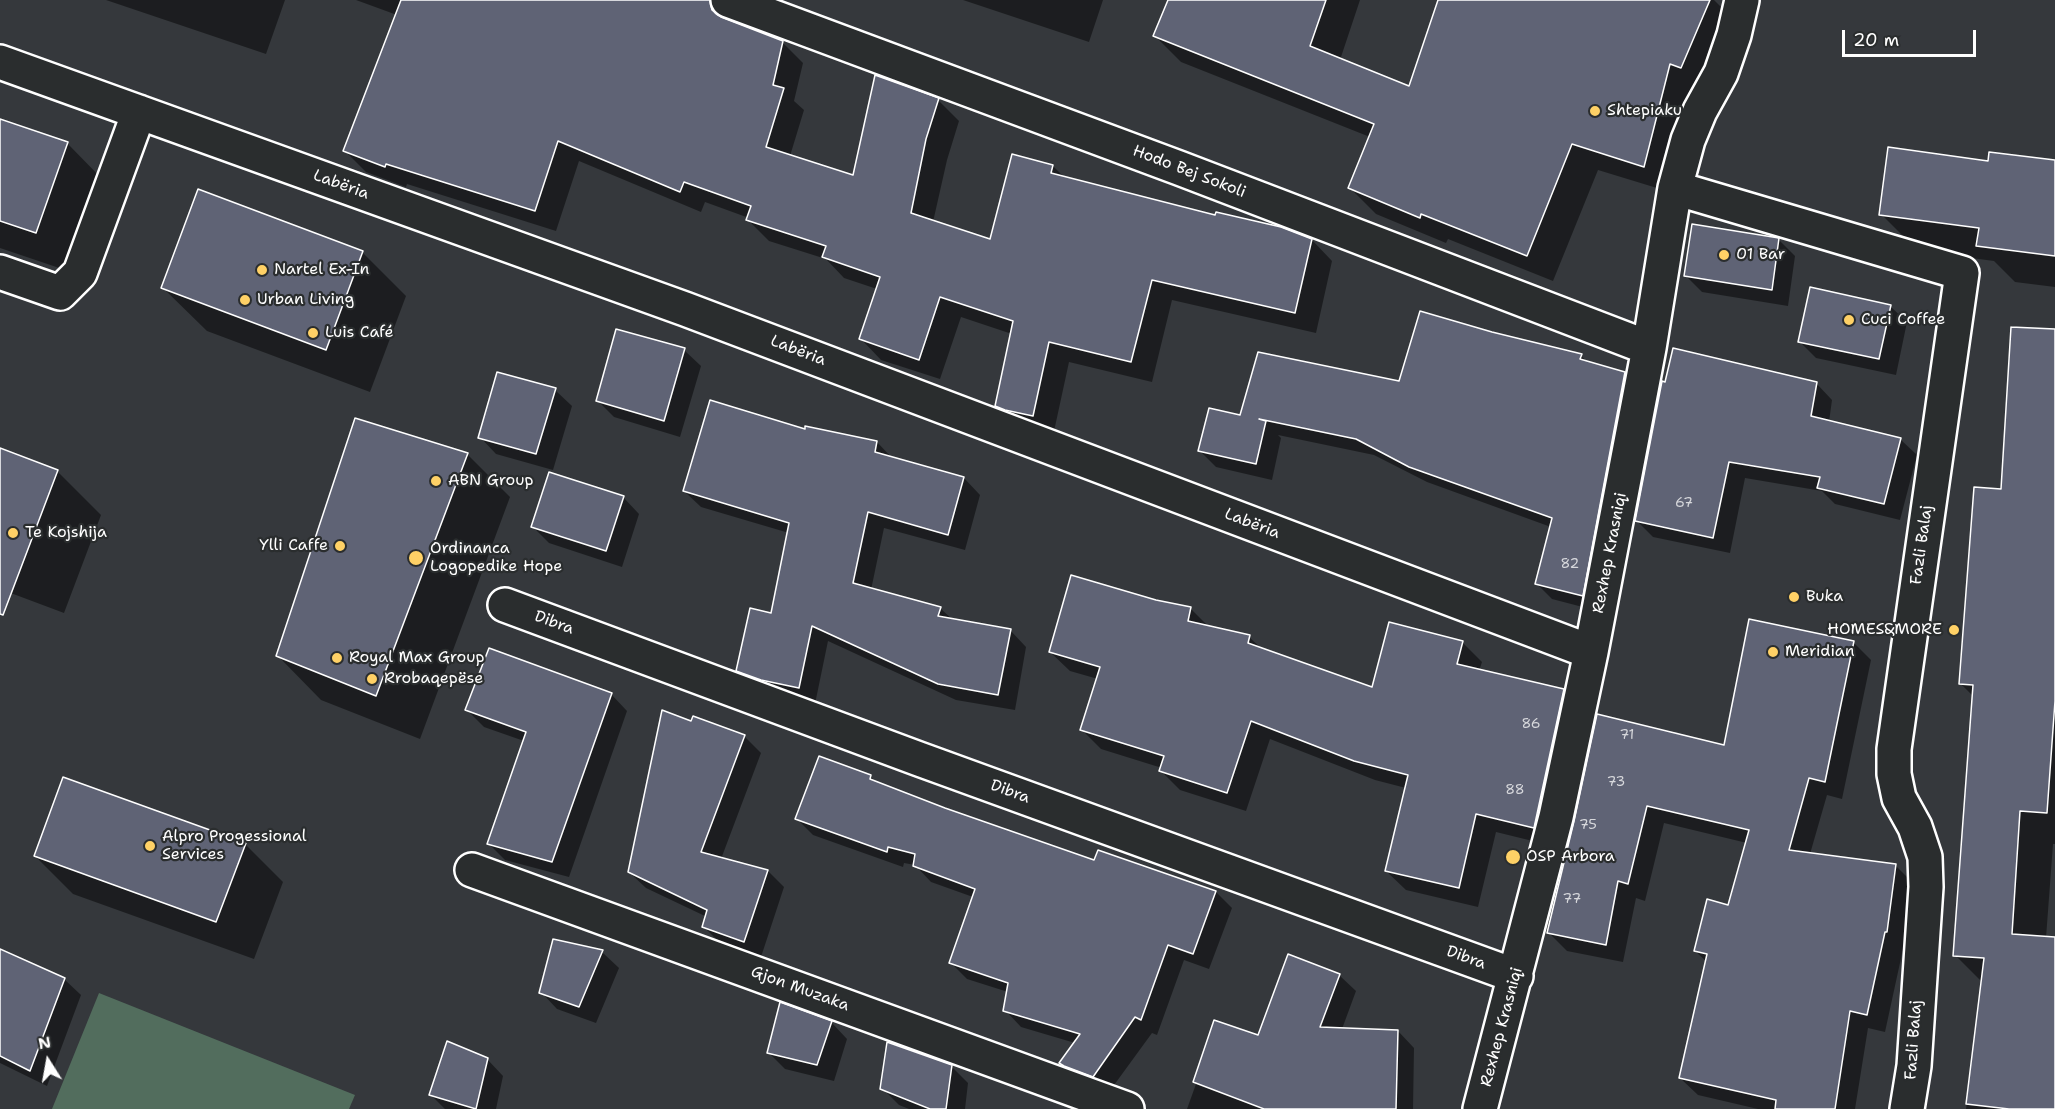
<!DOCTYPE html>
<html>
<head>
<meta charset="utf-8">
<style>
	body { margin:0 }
	#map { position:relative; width:2055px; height:1109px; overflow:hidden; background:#35383c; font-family:"Shantell Sans",sans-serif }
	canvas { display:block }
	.north { position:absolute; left:18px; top:1031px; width:60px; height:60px; -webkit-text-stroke:4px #2a2d2e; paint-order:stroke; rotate:349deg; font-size:16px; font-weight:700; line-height:24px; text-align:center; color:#fff }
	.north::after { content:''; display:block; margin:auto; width:21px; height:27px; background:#fff; clip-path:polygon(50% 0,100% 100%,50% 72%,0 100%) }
	.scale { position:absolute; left:1842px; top:30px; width:134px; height:27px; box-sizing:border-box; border:3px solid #fff; border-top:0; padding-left:8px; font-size:18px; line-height:21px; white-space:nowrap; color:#fff; -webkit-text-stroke:4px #2a2d2e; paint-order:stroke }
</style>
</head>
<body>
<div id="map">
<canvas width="2055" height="1109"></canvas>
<div class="north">N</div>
<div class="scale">20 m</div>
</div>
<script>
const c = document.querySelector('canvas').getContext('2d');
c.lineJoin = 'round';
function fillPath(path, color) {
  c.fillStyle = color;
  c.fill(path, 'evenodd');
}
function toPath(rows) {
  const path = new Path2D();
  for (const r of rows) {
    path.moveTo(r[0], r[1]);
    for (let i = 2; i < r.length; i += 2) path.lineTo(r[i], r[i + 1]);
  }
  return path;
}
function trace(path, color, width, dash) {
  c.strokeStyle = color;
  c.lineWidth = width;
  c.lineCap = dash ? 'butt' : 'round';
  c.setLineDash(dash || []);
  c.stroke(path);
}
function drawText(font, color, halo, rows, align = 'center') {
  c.font = font + ' "Shantell Sans",sans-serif';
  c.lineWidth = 4.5;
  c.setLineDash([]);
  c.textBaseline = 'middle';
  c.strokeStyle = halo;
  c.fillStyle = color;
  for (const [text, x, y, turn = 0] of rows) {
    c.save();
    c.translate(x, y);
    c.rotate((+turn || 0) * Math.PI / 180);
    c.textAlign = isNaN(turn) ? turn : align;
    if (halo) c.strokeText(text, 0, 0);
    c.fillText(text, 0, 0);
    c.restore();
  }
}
fillPath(toPath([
	[99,993,355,1095,349,1109,52,1109]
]), '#526d5d');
fillPath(toPath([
	[106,0,285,0,266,54],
	[356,0,636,0,721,19,782,42,803,63,794,101,804,110,790,156,854,177,938,100,959,121,947,160,933,222,991,240,1053,166,1065,178,1312,240,1332,261,1316,333,1172,300,1152,382,1069,362,1053,436,1017,427,996,406,1012,334,961,317,940,379,881,360,861,339,877,289,844,278,826,259,769,241,748,220,749,218,705,202,701,212,579,161,556,231,407,184,406,187,366,172,345,151,397,15],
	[963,0,1103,0,1089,42],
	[1169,0,1360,0,1340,60,1410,88,1439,0,1714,0,1737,23,1670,192,1598,170,1553,281,1448,239,1446,243,1376,214,1349,187,1370,137,1181,62,1155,36],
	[0,120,67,143,110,187,80,275,0,248],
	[2055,162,2055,287,2015,282,1994,261,1918,251,1881,214,1989,163],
	[1779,240,1795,256,1788,306,1702,292,1685,275],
	[362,252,406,296,370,392,207,331,163,288],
	[1890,306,1907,322,1896,375,1816,358,1800,342],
	[2055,331,2055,844,2053,844,2046,938,2055,938,2055,1109,1966,1109,1982,982,1955,955,1974,697,1960,683,2002,490],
	[1492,334,1581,356,1589,363,1625,373,1641,389,1598,611,1552,599,1536,583,1551,527,1427,482,1374,455,1278,435,1281,438,1272,480,1216,467,1200,451,1241,417,1400,383],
	[684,350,701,366,680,437,614,417,598,401],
	[1816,383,1832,400,1829,422,1900,439,1917,455,1900,520,1835,504,1822,491,1745,478,1730,553,1653,537,1637,521,1666,384],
	[555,390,572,406,553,470,496,454,480,437],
	[806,431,877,442,893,459,964,478,980,495,965,550,884,528,871,590,940,608,953,620,1010,630,1026,647,1015,710,956,700,828,641,815,704,754,687,738,670,772,615,789,533,701,507,684,491],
	[0,450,57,471,101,515,64,613,0,589],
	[467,454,510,497,420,739,321,700,278,656],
	[623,497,639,514,622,567,549,543,533,527],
	[1156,602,1190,608,1209,627,1249,637,1262,649,1373,689,1462,642,1482,662,1479,671,1563,691,1583,710,1553,846,1496,832,1478,907,1406,890,1386,871,1406,788,1375,780,1270,739,1246,811,1180,790,1161,771,1162,768,1101,749,1082,730,1098,679,1070,671,1050,652],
	[1853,642,1871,660,1842,799,1827,795,1810,854,1895,865,1913,883,1904,949,1903,949,1885,1032,1868,1028,1855,1109,1758,1109,1698,1095,1680,1078,1707,962,1695,951,1729,907,1747,843,1664,823,1645,901,1636,898,1623,962,1567,951,1549,933,1576,821,1725,747],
	[611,694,627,711,569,877,505,860,489,844,524,741,484,727,467,710],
	[744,736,761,753,721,859,768,871,784,887,761,957,720,943,704,927,707,917,646,888,629,872],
	[819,758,871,777,878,784,1095,862,1099,852,1216,892,1232,908,1209,969,1184,960,1157,1035,1152,1033,1109,1092,1077,1079,1061,1063,1075,1043,1021,1027,1005,1010,1008,992,967,979,951,963,973,897,931,882,915,865,904,863,903,867,813,835,797,819],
	[245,844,283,882,254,959,73,894,35,856],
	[0,950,64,979,81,995,47,1086,0,1063],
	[602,952,619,968,596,1023,557,1009,541,992],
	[1339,975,1356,991,1342,1029,1398,1031,1414,1048,1413,1109,1187,1109,1196,1084,1194,1082,1259,1037],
	[831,1022,847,1039,834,1081,785,1069,769,1053],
	[487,1059,503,1076,496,1109,445,1109,431,1095],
	[952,1067,968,1083,965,1109,909,1109,899,1105,882,1088]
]), '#0007');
const building = toPath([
	[401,0,710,0,712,10,721,17,783,41,773,85,784,88,766,147,853,175,875,75,939,98,926,139,911,213,990,239,1012,154,1053,165,1051,173,1215,215,1216,212,1281,227,1312,239,1295,313,1152,280,1131,362,1049,342,1033,416,1005,410,995,406,1013,321,940,297,919,360,859,339,880,277,822,257,826,246,746,220,751,206,684,182,680,192,558,141,535,211,386,164,385,167,343,151,401,0],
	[1168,0,1326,0,1310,46,1409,86,1438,0,1710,0,1681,68,1670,64,1644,167,1572,144,1527,256,1421,214,1420,218,1348,188,1374,124,1153,36,1168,0],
	[0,119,68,142,36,233,0,221,0,119],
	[1888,147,1988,161,1989,152,2055,160,2055,256,1976,246,1979,228,1879,215,1888,147],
	[198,189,363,251,326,350,161,288,198,189],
	[1692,224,1779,238,1772,290,1684,276,1692,224],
	[1810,287,1891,305,1879,359,1798,342,1810,287],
	[1420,311,1492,332,1582,354,1580,359,1625,372,1583,596,1535,584,1552,518,1409,467,1356,439,1259,419,1266,421,1256,464,1198,451,1209,408,1240,415,1258,352,1399,381,1420,311],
	[2011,327,2055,329,2055,701,2047,813,2020,811,2012,934,2055,937,2055,1109,2009,1109,1966,1104,1984,958,1953,956,1973,685,1959,684,1974,487,2001,489,2011,327],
	[616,329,685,348,664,421,596,401,616,329],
	[1673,348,1817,382,1811,416,1901,438,1884,504,1817,488,1820,477,1729,462,1713,538,1635,521,1662,381,1665,382,1673,348],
	[497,372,556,388,536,454,478,438,497,372],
	[710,400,805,429,805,426,877,441,875,452,964,477,948,535,868,512,853,583,941,607,938,616,1011,629,998,695,938,684,812,626,799,688,761,680,736,671,750,608,771,613,789,523,683,491,710,400],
	[355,418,468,453,376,696,276,656,355,418],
	[0,448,58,470,3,615,0,614,0,448],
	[549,472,624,496,606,551,531,527,549,472],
	[1071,575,1156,600,1191,607,1188,621,1250,635,1248,643,1372,687,1389,622,1463,641,1457,664,1564,689,1534,828,1476,814,1459,888,1385,871,1408,775,1354,761,1251,721,1227,793,1159,771,1164,756,1080,730,1100,667,1049,652,1071,575],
	[1749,619,1854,641,1825,782,1809,778,1789,850,1896,864,1887,932,1885,932,1867,1015,1850,1011,1835,1109,1775,1109,1776,1100,1679,1078,1707,954,1694,951,1707,899,1728,905,1749,830,1647,806,1628,884,1618,881,1606,945,1547,933,1574,821,1597,714,1724,745,1749,619],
	[489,648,612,693,552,862,487,844,526,732,465,710,489,648],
	[662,710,691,721,693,716,745,735,701,852,768,870,744,942,702,927,707,910,628,872,662,710],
	[819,756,871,775,870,779,945,808,1094,860,1098,850,1216,891,1193,954,1168,945,1141,1020,1135,1017,1093,1077,1064,1066,1059,1063,1080,1034,1003,1011,1008,983,949,963,975,889,913,866,915,854,888,847,887,852,795,819,819,756],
	[63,777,246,843,216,922,34,856,63,777],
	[553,939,603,950,579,1007,539,993,553,939],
	[0,949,65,978,30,1071,0,1056,0,949],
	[1288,954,1340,974,1320,1027,1398,1030,1396,1109,1264,1109,1193,1082,1214,1020,1258,1035,1288,954],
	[780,1002,832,1021,817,1065,767,1053,780,1002],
	[447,1041,488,1058,476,1109,429,1095,447,1041],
	[887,1042,952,1065,946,1109,930,1109,880,1089,887,1042]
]);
fillPath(building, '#5f6375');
trace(building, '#fff', 1.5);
const street = toPath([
	[728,0,1179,168,1649,348],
	[0,62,685,309,1591,652],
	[1675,188,1962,273,1894,749,1894,774,1899,798,1915,827,1925,857,1926,887,1914,1066,1907,1109],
	[0,272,60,293,80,273,139,112],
	[505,605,919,759,1516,976],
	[472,870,1127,1109],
	[1480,1109,1556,817,1591,652,1649,348,1675,188,1688,140,1700,111,1721,73,1734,35,1742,0]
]);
trace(street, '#fff', 38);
trace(street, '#2a2d2e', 33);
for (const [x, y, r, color] of [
	[1595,111,6,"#ffd166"],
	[1724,255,6,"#ffd166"],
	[262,270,6,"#ffd166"],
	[245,300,6,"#ffd166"],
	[1849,320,6,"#ffd166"],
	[313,333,6,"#ffd166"],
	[436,481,6,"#ffd166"],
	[13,533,6,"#ffd166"],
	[340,546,6,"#ffd166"],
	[416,558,8,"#ffd166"],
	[1794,597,6,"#ffd166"],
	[1954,630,6,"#ffd166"],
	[1773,652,6,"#ffd166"],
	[337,658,6,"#ffd166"],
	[372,679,6,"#ffd166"],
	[150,846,6,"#ffd166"],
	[1513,857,8,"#ffd166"]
]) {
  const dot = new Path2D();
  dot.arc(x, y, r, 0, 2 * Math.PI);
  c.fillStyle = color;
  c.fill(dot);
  trace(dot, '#2a2d2e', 2);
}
drawText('14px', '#d7d8dc', null, [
	["67",1684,503],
	["82",1570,564],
	["86",1531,724],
	["71",1627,735],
	["73",1616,782],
	["88",1515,790],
	["75",1588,825],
	["77",1572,899]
]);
drawText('16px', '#fff', '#2a2d2e', [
	["Shtepiaku",1607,111],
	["01 Bar",1736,255],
	["Nartel Ex-In",274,270],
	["Urban Living",257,300],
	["Cuci Coffee",1861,320],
	["Luis Café",325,333],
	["ABN Group",448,481],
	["Te Kojshija",25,533],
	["Ylli Caffe",328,546,"right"],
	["Ordinanca",430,549],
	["Logopedike Hope",430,567],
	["Buka",1806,597],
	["HOMES&MORE",1942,630,"right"],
	["Meridian",1785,652],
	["Royal Max Group",349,658],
	["Rrobaqepëse",384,679],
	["Alpro Progessional",162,837],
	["Services",162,855],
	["OSP Arbora",1526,857]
], 'left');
drawText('16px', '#fff', '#2a2d2e', [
	["Hodo Bej Sokoli",1189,172,21],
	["Labëria",341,185,20],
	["Labëria",798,351,21],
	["Labëria",1252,524,21],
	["Fazli Balaj",1922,545,-82],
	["Rexhep Krasniqi",1610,553,-79],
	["Dibra",554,623,20],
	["Dibra",1010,792,20],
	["Dibra",1466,958,20],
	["Gjon Muzaka",800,989,20],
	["Rexhep Krasniqi",1502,1027,-75],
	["Fazli Balaj",1914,1040,-86]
]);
</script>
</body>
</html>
